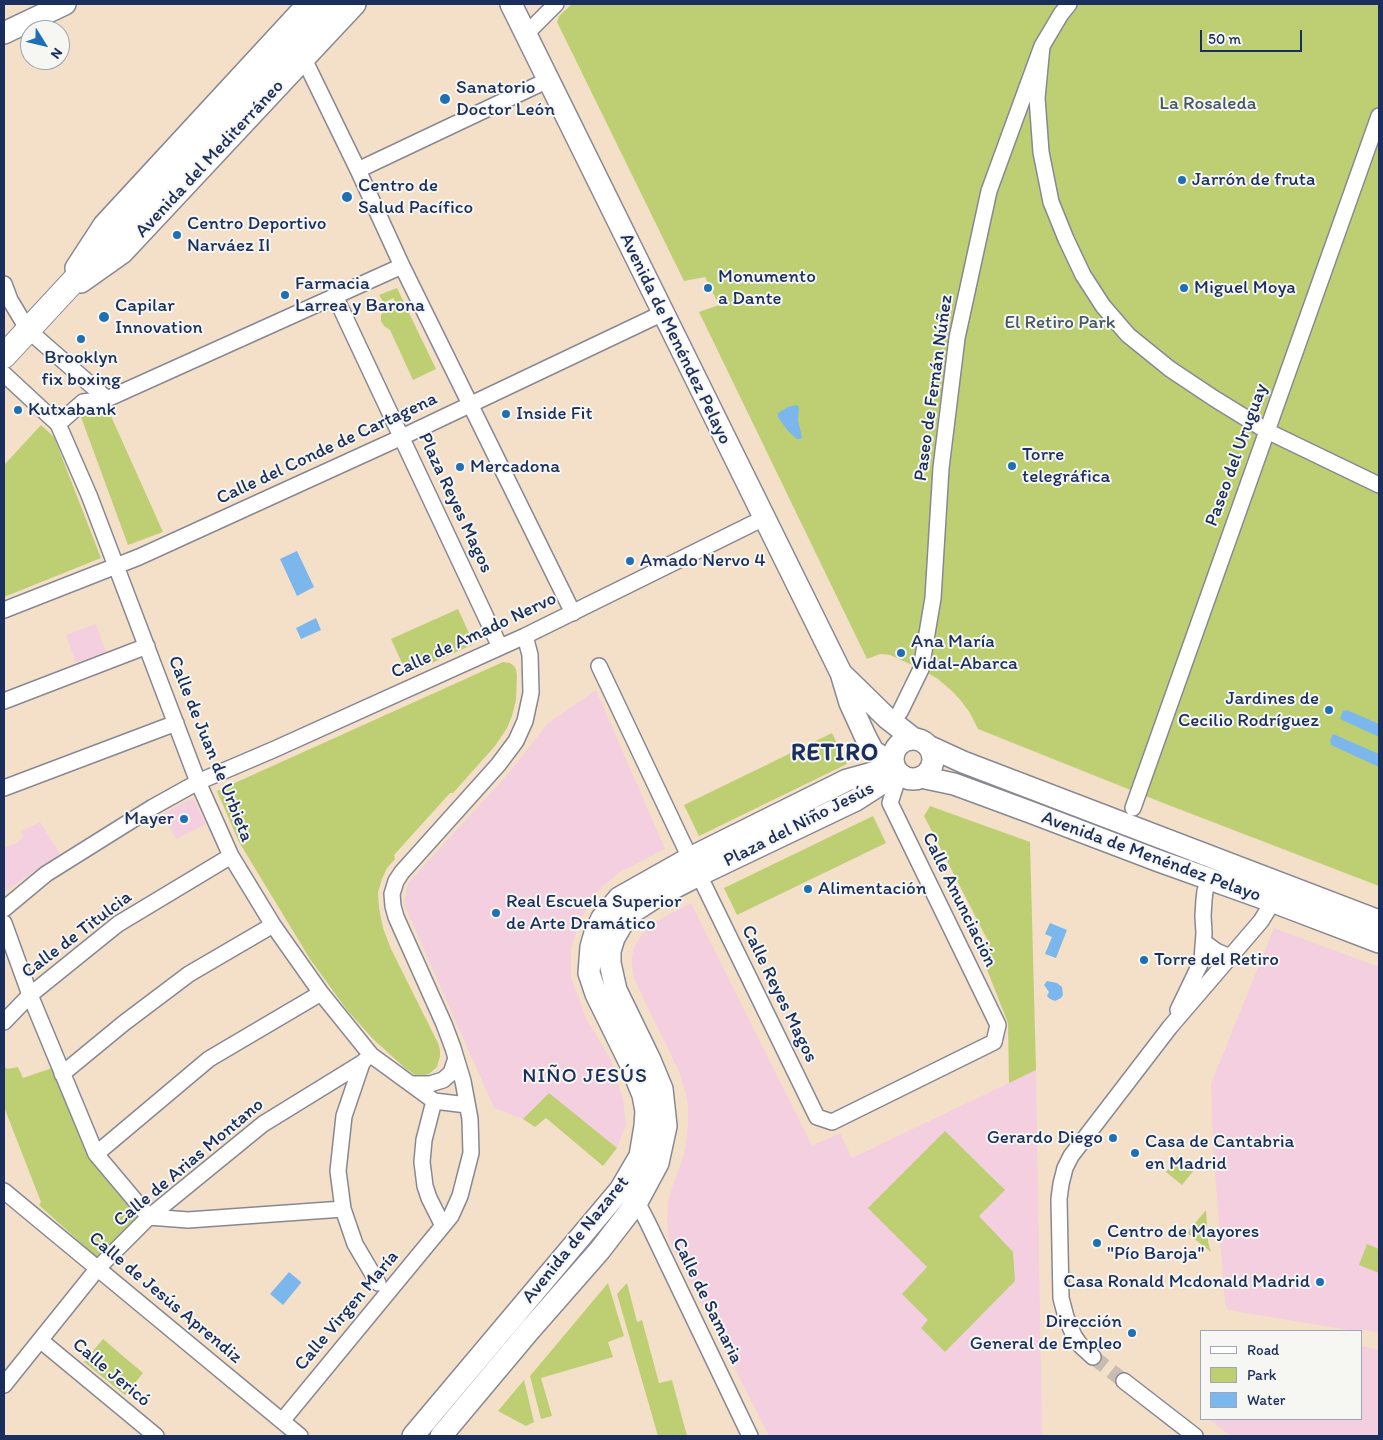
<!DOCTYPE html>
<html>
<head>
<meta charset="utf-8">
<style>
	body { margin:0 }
	#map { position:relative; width:1383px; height:1440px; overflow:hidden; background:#f4e0c8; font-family:Itim,sans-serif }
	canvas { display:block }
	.frame { position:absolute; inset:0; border:5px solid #1b2f5e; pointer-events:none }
	.legend { position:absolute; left:1200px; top:1330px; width:162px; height:90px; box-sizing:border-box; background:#f6f6f2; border:1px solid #9ea6b7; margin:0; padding:6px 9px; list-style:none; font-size:15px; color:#1b2f5e }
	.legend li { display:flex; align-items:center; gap:10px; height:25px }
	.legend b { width:25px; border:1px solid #9ea6b7 }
	.north { position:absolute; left:20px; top:20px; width:50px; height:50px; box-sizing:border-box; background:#f6f6f2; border:1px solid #9ea6b7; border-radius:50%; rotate:126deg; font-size:14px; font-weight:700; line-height:20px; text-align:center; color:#1b2f5e }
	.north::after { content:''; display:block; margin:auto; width:18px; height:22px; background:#1f6fb2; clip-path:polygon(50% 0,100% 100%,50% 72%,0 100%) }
	.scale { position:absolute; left:1200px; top:30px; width:102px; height:22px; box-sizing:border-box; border:2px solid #1b2f5e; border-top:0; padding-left:6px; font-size:15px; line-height:18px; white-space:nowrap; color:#1b2f5e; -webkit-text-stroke:4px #f6f6f2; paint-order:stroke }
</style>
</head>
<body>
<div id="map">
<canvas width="1383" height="1440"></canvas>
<div class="frame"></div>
<ul class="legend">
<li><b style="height:6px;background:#fff"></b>Road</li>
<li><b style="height:14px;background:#bdcf72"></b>Park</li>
<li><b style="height:14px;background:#7bb7ed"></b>Water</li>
</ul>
<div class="north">N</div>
<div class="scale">50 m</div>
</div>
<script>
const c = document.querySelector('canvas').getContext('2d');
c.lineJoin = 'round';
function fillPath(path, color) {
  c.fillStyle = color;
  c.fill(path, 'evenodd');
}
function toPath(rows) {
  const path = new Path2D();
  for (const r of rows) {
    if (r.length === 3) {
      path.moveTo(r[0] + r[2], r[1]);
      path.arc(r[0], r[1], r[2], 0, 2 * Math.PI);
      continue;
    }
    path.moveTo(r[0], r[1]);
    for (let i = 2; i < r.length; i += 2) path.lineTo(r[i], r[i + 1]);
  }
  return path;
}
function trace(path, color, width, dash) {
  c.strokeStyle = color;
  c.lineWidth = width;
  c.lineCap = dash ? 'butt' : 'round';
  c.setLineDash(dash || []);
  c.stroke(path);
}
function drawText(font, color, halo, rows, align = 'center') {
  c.font = font + ' Itim,sans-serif';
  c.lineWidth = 4;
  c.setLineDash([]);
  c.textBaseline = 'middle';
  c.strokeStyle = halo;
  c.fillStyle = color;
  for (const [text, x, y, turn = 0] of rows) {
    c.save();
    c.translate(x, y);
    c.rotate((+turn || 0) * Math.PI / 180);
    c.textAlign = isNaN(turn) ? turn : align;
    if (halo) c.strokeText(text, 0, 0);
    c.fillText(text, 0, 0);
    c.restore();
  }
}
fillPath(toPath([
	[96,624,106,652,76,663,66,635],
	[596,690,665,849,618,873,594,895,579,923,571,949,571,978,587,1020,611,1060,623,1099,626,1125,617,1148,549,1094,523,1119,494,1108,404,904,408,883,509,773,547,724],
	[193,798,206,824,176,839,162,814],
	[40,822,60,854,4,892,4,848,18,842,24,836,21,832],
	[691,903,812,1146,840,1133,852,1158,1036,1070,1042,1436,769,1436,669,1240,667,1221,668,1203,672,1188,683,1157,686,1144,688,1126,688,1107,686,1095,679,1071,635,981,632,965,632,956,635,945,646,929,653,923],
	[1274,928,1379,967,1379,1333,1363,1330,1363,1333,1362,1331,1355,1331,1228,1310,1225,1304,1213,1145,1211,1084],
	[1362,1346,1379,1350,1379,1436,1231,1436,1208,1419,1362,1419]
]), '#f3cfdf');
fillPath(toPath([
	[572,4,1379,4,1379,886,1158,801,978,729,970,713,962,702,953,692,938,679,921,669,890,655,880,654,867,659,699,312,719,305,705,277,684,281,557,22,559,16],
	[397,288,436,369,413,380,390,330,384,326,381,321,381,315,385,310,397,304,393,298,384,303,379,295],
	[106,405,163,532,128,545,81,417],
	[41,425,54,437,101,558,4,597,4,465],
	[458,609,474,644,407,674,391,639],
	[503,662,510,663,514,666,516,669,517,676,516,700,512,716,507,728,495,746,453,793,450,793,394,855,395,859,387,868,382,879,378,892,379,908,383,928,391,949,438,1043,440,1050,440,1056,437,1067,429,1074,421,1076,415,1075,405,1068,373,1039,347,1010,310,959,239,842,217,791],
	[832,733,847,764,699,836,684,805],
	[930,806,1030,842,1036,1070,1009,1083,1008,1023,984,962,988,941,924,816],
	[873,816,886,843,737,915,724,888],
	[4,1066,7,1069,18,1067,23,1078,52,1068,89,1158,144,1217,101,1261,39,1205,41,1202,4,1107],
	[549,1093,617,1148,603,1166,546,1118,535,1127,523,1119],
	[945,1131,1005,1190,979,1216,1013,1252,1015,1281,945,1352,921,1328,928,1320,902,1294,927,1267,868,1208],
	[1178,1156,1195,1169,1182,1185,1166,1172],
	[1206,1210,1208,1242,1211,1252,1187,1233],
	[1367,1244,1379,1249,1379,1273,1359,1265],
	[608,1283,624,1336,608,1342,613,1357,541,1378,552,1416,541,1419,530,1376],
	[627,1283,637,1322,642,1320,659,1383,672,1380,687,1436,658,1436,617,1294],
	[103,1339,143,1373,125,1395,84,1362],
	[524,1380,534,1422,526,1426,498,1411]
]), '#bdcf72');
fillPath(toPath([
	[797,405,799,408,798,420,802,437,801,439,797,439,788,431,778,417,778,413,788,407],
	[297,551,314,587,297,596,280,559],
	[316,618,321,630,301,639,296,628],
	[1347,710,1379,724,1379,737,1340,719,1343,711],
	[1333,734,1379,754,1379,767,1331,745,1330,741],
	[1050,923,1067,930,1056,958,1045,954,1052,937,1045,934],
	[1047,981,1057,983,1062,987,1063,995,1061,998,1055,1001,1050,999,1047,996,1049,992,1044,985],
	[289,1272,301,1282,301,1283,283,1305,270,1294]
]), '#7bb7ed');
trace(toPath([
	[1093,1357,1124,1381]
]), '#c9bdb3', 15, [15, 8]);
const street = toPath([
	[1069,4,1061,14,1042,46,1037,98,1041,152,1051,202,1066,239,1083,275,1103,306,1128,335,1170,369,1215,399,1267,431,1379,485],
	[526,34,556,4],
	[304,59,358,170,402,266,573,613],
	[358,170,548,80],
	[4,284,10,300,28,330,107,399],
	[335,296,500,647],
	[4,374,58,424,89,495,198,782,231,856,273,925,321,993,371,1055,434,1101,467,1105],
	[58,424,83,402,107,399,402,266],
	[4,610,139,557,402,437,663,313],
	[599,666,690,858],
	[4,701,147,646],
	[900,712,921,669,933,598,941,468,957,338,989,191,1042,46],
	[4,788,176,723],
	[1133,808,1379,116],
	[699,875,817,1117,832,1122,994,1042,998,1025,890,803,899,775],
	[4,909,46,874,153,807,198,782,275,749,525,636,764,518],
	[4,923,30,995,96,1154,149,1217],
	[1204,942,1216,951,1230,957],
	[1178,1010,1202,960,1204,933,1203,916,1204,900,1205,891,1209,879],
	[4,1022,30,995,118,924,231,856],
	[364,1061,362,1063,344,1116,338,1171,343,1209,355,1244,378,1283],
	[62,1074,124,1023,189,974,273,925],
	[411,1084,430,1084,443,1080,451,1073,456,1058],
	[434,1101,424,1140,422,1162,425,1186,429,1198,443,1226],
	[96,1154,209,1059,321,993],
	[4,1191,300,1436],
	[630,1197,637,1202,647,1221,750,1436],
	[149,1217,188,1220,343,1209],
	[40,1340,156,1436],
	[1093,1357,1081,1346,1074,1336,1066,1317,1061,1298,1059,1199,1061,1184,1065,1168,1071,1156,1170,1027,1261,921,1277,895],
	[1124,1381,1195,1436],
	[4,1385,98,1268,149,1217,263,1124,362,1063],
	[282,1421,451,1216,460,1196,471,1153,470,1119,463,1081,453,1048,444,1024,396,917,393,906,392,894,396,881,402,872,498,765,516,741,525,721,531,693,530,655,525,636]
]);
const secondary = toPath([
	[511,4,841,673,850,703,866,738,873,751,893,764],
	[4,33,65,4],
	[76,268,104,225,308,4],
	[81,282,122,253,355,4],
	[843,675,887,718,914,739],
	[913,759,20],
	[928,746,963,762,1379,921],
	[921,777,954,784,1030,812,1159,861,1274,902,1379,942],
	[413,1436,620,1190,640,1156,645,1126,646,1111,643,1095,630,1063,596,994,589,973,591,947,595,933,602,918,619,898,690,858,847,780,894,767],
	[441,1436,529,1331,600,1250,637,1202,658,1163,666,1126,662,1089,650,1060,616,990,610,963,610,951,614,938,622,924,631,913,656,897,699,875,856,800,898,773]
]);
const primary = toPath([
	[4,356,330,4]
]);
trace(street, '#888893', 18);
trace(secondary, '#888893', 24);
trace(primary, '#888893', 26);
trace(street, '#fff', 15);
trace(secondary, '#fff', 21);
trace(primary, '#fff', 24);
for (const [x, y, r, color] of [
	[445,99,6,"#1f6fb2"],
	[1182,180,5,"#1f6fb2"],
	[347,197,6,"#1f6fb2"],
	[177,235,5,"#1f6fb2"],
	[708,288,5,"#1f6fb2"],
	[1184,288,5,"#1f6fb2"],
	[285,295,5,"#1f6fb2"],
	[104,317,6,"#1f6fb2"],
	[81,339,5,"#1f6fb2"],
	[18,410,5,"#1f6fb2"],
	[506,414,5,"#1f6fb2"],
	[1012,466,5,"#1f6fb2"],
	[460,467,5,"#1f6fb2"],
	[630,561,5,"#1f6fb2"],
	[901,653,5,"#1f6fb2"],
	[1329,710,5,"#1f6fb2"],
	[184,819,5,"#1f6fb2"],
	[808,889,5,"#1f6fb2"],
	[496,913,5,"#1f6fb2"],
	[1144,960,5,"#1f6fb2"],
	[1113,1138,5,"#1f6fb2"],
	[1135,1153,5,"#1f6fb2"],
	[1097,1243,5,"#1f6fb2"],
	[1320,1282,5,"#1f6fb2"],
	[1132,1333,5,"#1f6fb2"]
]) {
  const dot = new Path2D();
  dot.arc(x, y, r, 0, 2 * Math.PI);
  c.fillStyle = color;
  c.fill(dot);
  trace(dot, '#f6f6f2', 2);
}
drawText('19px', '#1b2f5e', '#f6f6f2', [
	["Sanatorio",456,88],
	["Doctor León",456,110],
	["Jarrón de fruta",1192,180],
	["Centro de",358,186],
	["Salud Pacífico",358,208],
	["Centro Deportivo",187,224],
	["Narváez II",187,246],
	["Monumento",718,277],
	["a Dante",718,299],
	["Farmacia",295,284],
	["Larrea y Barona",295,306],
	["Miguel Moya",1194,288],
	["Capilar",115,306],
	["Innovation",115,328],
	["Brooklyn",81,358,"center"],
	["fix boxing",81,380,"center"],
	["Kutxabank",28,410],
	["Inside Fit",516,414],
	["Torre",1022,455],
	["telegráfica",1022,477],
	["Mercadona",470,467],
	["Amado Nervo 4",640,561],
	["Ana María",911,642],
	["Vidal-Abarca",911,664],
	["Jardines de",1319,699,"right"],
	["Cecilio Rodríguez",1319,721,"right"],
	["Mayer",174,819,"right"],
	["Alimentación",818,889],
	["Real Escuela Superior",506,902],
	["de Arte Dramático",506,924],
	["Torre del Retiro",1154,960],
	["Gerardo Diego",1103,1138,"right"],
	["Casa de Cantabria",1145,1142],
	["en Madrid",1145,1164],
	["Centro de Mayores",1107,1232],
	["\"Pío Baroja\"",1107,1254],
	["Casa Ronald Mcdonald Madrid",1310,1282,"right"],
	["Dirección",1122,1322,"right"],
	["General de Empleo",1122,1344,"right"]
], 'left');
drawText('19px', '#445763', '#f6f6f2', [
	["La Rosaleda",1208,104],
	["El Retiro Park",1060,323]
]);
drawText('19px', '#1b2f5e', '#f6f6f2', [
	["Avenida del Mediterráneo",210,159,-47],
	["Avenida de Menéndez Pelayo",675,339,64],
	["Paseo de Fernán Núñez",934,388,-82],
	["Calle del Conde de Cartagena",327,449,-25],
	["Paseo del Uruguay",1237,455,-70],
	["Plaza Reyes Magos",455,503,65],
	["Calle de Amado Nervo",474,636,-25],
	["Calle de Juan de Urbieta",210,749,68],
	["Plaza del Niño Jesús",799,825,-27],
	["Avenida de Menéndez Pelayo",1151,857,20],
	["Calle Anunciación",959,900,64],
	["Calle de Titulcia",77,935,-37],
	["Calle Reyes Magos",779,994,64],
	["Calle de Arias Montano",189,1163,-40],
	["Avenida de Nazaret",576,1240,-51],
	["Calle de Jesús Aprendiz",165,1298,40],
	["Calle de Samaria",707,1301,64],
	["Calle Virgen María",347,1311,-50],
	["Calle Jericó",111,1373,40]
]);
c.letterSpacing = '1px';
drawText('21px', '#1b2f5e', '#f6f6f2', [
	["NIÑO JESÚS",585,1077]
]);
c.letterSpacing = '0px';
c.letterSpacing = '1px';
drawText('bold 24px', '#1b2f5e', '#f6f6f2', [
	["RETIRO",835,754]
]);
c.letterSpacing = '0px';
</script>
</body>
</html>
